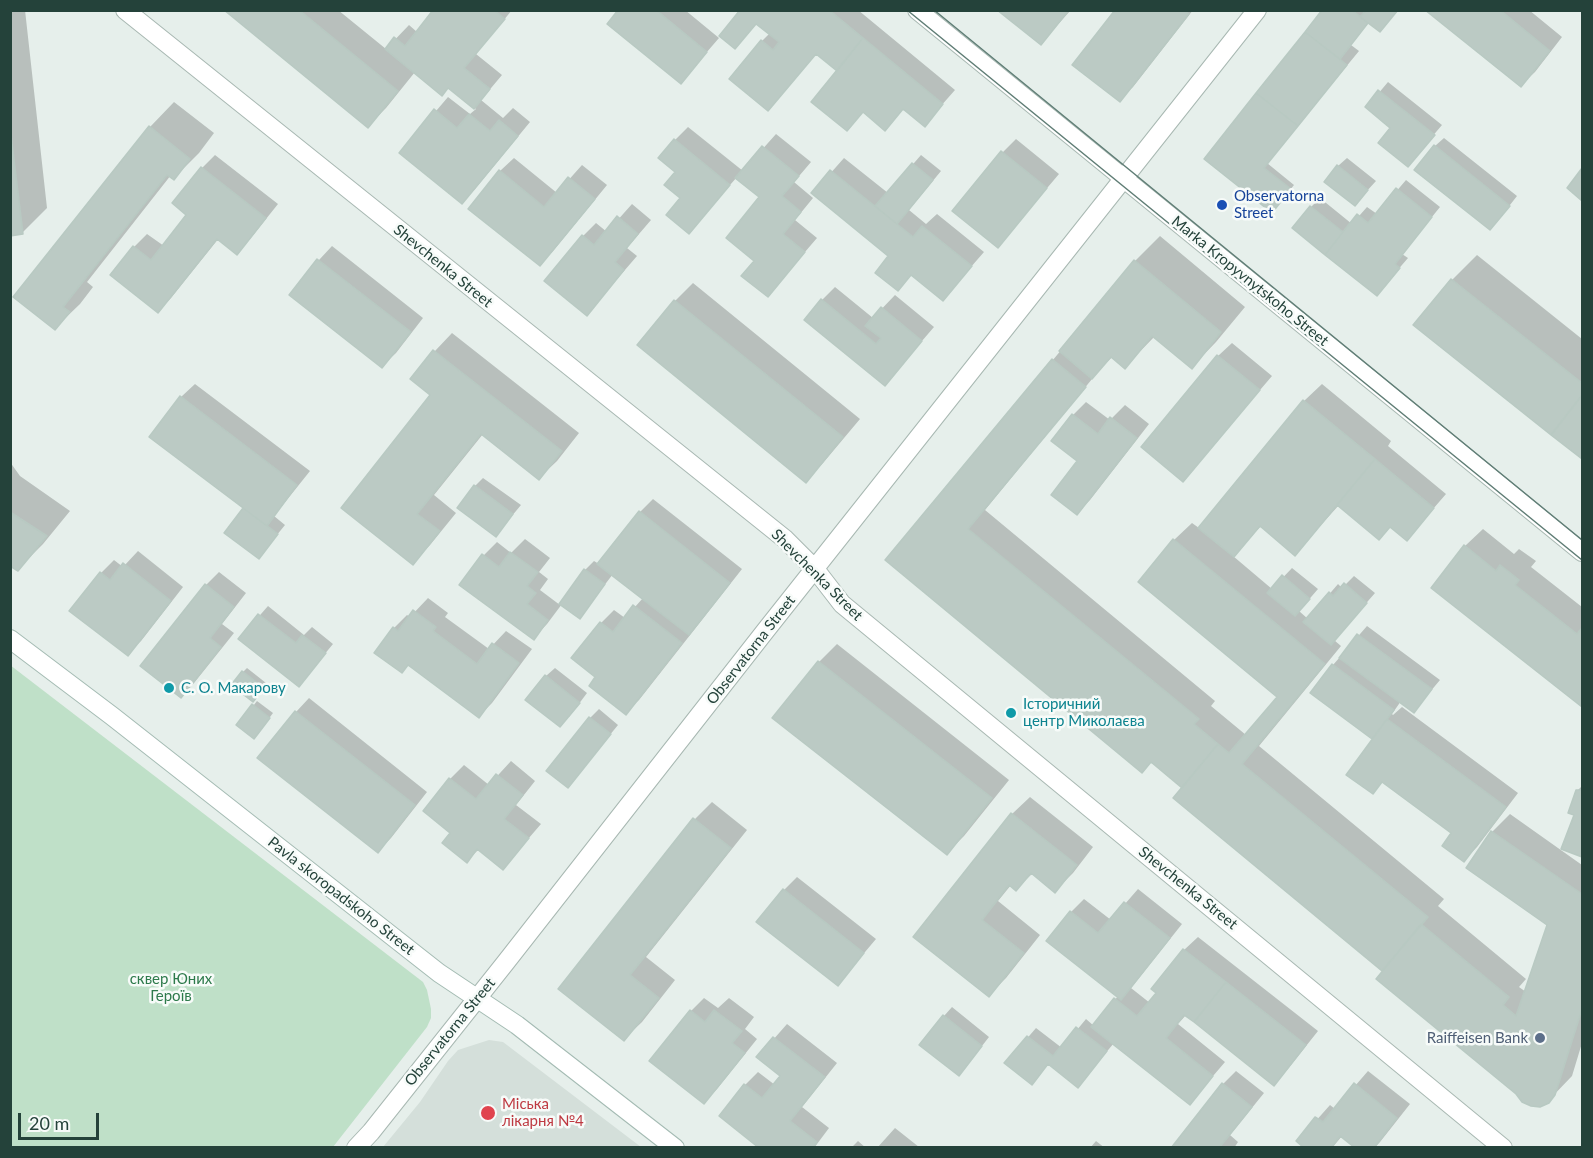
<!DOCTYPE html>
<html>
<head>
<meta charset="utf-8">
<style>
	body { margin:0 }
	#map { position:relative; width:1593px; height:1158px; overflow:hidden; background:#e6efeb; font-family:Lato,sans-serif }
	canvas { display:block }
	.frame { position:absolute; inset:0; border:12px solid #24423a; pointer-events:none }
	.scale { position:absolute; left:18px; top:1113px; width:81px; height:27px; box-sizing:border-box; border:3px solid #24423a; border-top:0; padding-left:8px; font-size:18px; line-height:21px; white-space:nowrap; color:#24423a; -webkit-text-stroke:4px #f7fbf9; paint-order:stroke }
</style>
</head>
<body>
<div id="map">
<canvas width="1593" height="1158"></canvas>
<div class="frame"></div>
<div class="scale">20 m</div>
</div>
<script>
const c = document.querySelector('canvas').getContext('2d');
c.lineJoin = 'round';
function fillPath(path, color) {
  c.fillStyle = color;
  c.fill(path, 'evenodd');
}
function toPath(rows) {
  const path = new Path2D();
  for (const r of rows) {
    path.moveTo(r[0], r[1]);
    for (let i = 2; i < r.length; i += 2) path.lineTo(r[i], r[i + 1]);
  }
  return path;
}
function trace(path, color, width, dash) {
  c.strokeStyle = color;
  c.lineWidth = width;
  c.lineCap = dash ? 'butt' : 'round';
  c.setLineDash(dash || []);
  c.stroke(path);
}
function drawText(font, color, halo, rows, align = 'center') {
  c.font = font + ' Lato,sans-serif';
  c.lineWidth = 5;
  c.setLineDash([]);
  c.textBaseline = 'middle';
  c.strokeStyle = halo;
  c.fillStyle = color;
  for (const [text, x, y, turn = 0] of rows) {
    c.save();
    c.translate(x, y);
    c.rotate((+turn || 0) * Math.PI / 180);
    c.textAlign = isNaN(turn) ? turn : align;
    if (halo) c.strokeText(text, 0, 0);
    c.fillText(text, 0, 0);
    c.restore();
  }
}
fillPath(toPath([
	[489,1040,503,1042,641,1147,383,1147,420,1102,448,1061,458,1050]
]), '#d4dfda');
fillPath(toPath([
	[10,665,423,982,427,990,431,1009,431,1018,427,1027,333,1147,11,1147]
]), '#bfe0c8');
fillPath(toPath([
	[10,10,25,10,47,208,22,233,10,234],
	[226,10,338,10,386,49,409,25,417,32,435,10,512,10,476,54,502,75,481,100,503,118,513,108,530,122,475,189,462,202,401,152,448,97,470,114,476,109,449,87,415,72,386,108,368,126],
	[620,10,685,10,719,38,681,82],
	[742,10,858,10,955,90,925,124,904,108,885,129,864,111,847,129,839,71,817,53,768,109,762,41,770,33,757,23,735,47],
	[999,10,1071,10,1041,43],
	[1117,10,1193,10,1133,87,1119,100],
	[1324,10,1397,10,1369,22,1351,45,1359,51,1267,163,1294,185,1276,207,1206,159],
	[1427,10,1529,10,1562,37,1535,72,1521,85],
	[1388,82,1442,125,1408,165,1392,127,1367,107],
	[174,102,214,133,199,153,174,178,171,175,87,282,93,287,80,304,55,328,16,297,150,127],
	[688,127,743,171,776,134,811,162,794,182,813,198,795,220,817,238,768,295,756,260,761,197,737,177,689,232,677,171,675,140],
	[1444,138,1517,196,1499,219,1435,146],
	[1016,139,1059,174,998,246,954,211,1003,152],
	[215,155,278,204,250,239,237,253,219,238,171,298,158,311,134,247,147,234,164,246,189,215,202,168],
	[921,155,941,171,909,210,926,224,937,214,984,252,943,299,912,274,898,289,890,256,813,193,844,158,888,193],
	[514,158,557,193,582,165,607,185,553,251,540,264,500,171],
	[1347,158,1376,181,1355,204,1338,166],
	[1406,180,1440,207,1402,254,1408,258,1377,294,1311,207,1320,198,1352,224,1367,207,1377,214],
	[632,204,651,220,627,248,637,256,587,314,583,236,596,223,607,232],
	[1160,236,1245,307,1216,342,1192,367,1155,336,1125,367,1113,356,1101,368,985,510,1215,701,1211,706,1246,735,1279,696,1174,540,1192,523,1199,528,1304,401,1322,384,1391,441,1388,446,1446,494,1407,539,1391,526,1339,505,1295,554,1261,526,1233,556,1272,589,1292,568,1318,589,1299,611,1308,619,1338,584,1342,588,1354,576,1375,593,1334,640,1341,646,1259,746,1444,899,1438,906,1526,979,1519,987,1526,992,1548,924,1492,832,1510,814,1582,865,1582,1043,1572,1076,1548,1101,1385,971,1175,798,1184,788,1152,761,887,560,1135,261],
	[332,246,423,318,396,353,382,366,291,295,319,260],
	[1477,255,1582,339,1582,458,1416,325,1452,280],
	[693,283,860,419,823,463,806,481,639,345,675,301],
	[835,287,873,318,895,295,934,327,885,384,822,300],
	[452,333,579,433,557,461,539,478,483,434,434,495,456,513,430,545,413,563,343,508,432,395,412,379,435,351],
	[1232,343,1272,376,1183,480,1143,447,1218,356],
	[195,384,310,471,274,516,285,525,259,557,226,532,245,508,181,397],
	[1086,402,1110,420,1125,405,1149,424,1090,500,1077,513,1079,461,1073,415],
	[10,462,20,476,70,511,43,544,18,569,10,565],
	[483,478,521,505,496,535,475,486],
	[653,499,742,569,639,700,625,713,598,677,573,658,601,623,614,610,625,618,643,598,613,574,580,617,562,604,547,624,534,638,461,585,484,555,497,542,511,553,525,539,550,558,539,572,548,579,540,590,560,605,585,570,594,561,599,564,640,512],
	[1483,529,1514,554,1519,549,1536,561,1531,567,1582,607,1582,705,1433,588,1465,546],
	[138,551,183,587,141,641,127,654,101,573,114,560,123,567],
	[219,572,246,593,222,624,234,633,194,683,181,696,206,585],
	[428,598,448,613,445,617,489,649,506,631,532,649,492,703,479,716,409,664,402,671,394,628,407,615,410,617],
	[268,606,304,635,312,627,333,644,299,685,240,638],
	[1367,626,1440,680,1414,711,1401,701,1392,714,1393,715,1402,707,1518,793,1477,847,1464,860,1453,833,1383,781,1373,792,1375,739,1312,693,1333,665],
	[837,644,1009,780,964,836,947,853,775,718,819,662],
	[247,668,266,683,256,697,243,672],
	[555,668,587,693,569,717,546,676],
	[309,698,427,792,391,838,378,851,296,712],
	[257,701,273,713,258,733,238,725],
	[599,709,618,725,568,786,590,718],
	[511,761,535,781,516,805,541,824,503,868,479,849,467,861,452,833,425,811,450,779,464,765,489,785],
	[1582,786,1582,855,1563,848,1575,814,1578,790],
	[1030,797,1093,847,1073,873,1055,891,1033,873,1016,889,1011,885,998,901,1040,935,1006,978,989,995,915,937,1012,814],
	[712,802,747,830,646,957,675,980,642,1022,624,1039,560,989,695,819],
	[797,877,876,939,838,984,784,890],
	[1138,889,1182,924,1131,988,1150,1003,1158,992,1153,989,1184,950,1198,937,1318,1031,1287,1070,1274,1084,1186,1015,1178,1024,1225,1062,1190,1103,1114,1043,1078,1086,1049,1063,1040,1074,1006,1063,1036,1028,1062,1048,1086,1019,1094,1026,1118,996,1071,912,1084,899,1111,920],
	[704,998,718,1008,729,998,754,1017,745,1029,757,1039,717,1089,704,1102,651,1061,691,1011],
	[952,1007,989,1037,967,1065,944,1016],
	[787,1024,837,1063,802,1107,829,1128,814,1148,762,1148,745,1085,758,1072,775,1085,782,1076,758,1057],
	[1236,1071,1264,1093,1230,1135,1238,1142,1234,1148,1173,1148,1223,1084],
	[1368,1071,1410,1104,1380,1142,1374,1148,1342,1136,1332,1148,1306,1148,1298,1141,1330,1105,1335,1109],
	[895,1128,919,1147,919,1148,877,1148],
	[858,1141,866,1148,851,1148],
	[1096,1141,1105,1148,1090,1148]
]), '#0003');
const building = toPath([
	[224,10,299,10,398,91,368,128,224,10],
	[433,10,494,10,505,19,464,68,490,89,474,109,448,88,442,96,385,49,394,37,405,46,433,10],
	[618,10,656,10,707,52,681,84,607,24,618,10],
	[740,10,829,10,863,38,837,71,816,54,768,111,729,79,761,40,773,50,779,42,756,24,735,49,719,36,740,10],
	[997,10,1069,10,1041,45,997,10],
	[1115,10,1184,10,1189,14,1120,102,1072,65,1115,10],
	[1322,10,1352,10,1368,23,1340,59,1305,32,1322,10],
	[1366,10,1398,10,1380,32,1360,17,1366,10],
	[1425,10,1500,10,1550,51,1521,87,1425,10],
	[1305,32,1347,65,1298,126,1256,93,1305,32],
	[863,38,943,104,925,127,903,109,885,131,863,112,847,131,811,102,863,38],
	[1378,90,1435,135,1408,167,1378,143,1390,128,1365,107,1378,90],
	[1256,93,1298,126,1264,168,1291,189,1272,213,1204,159,1256,93],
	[434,109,457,128,469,114,490,131,499,120,518,136,462,204,399,153,434,109],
	[149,126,190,159,174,180,167,175,63,307,70,312,55,330,13,297,149,126],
	[10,127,23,234,10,236,10,127],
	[674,139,730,185,689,234,666,215,680,198,664,185,675,172,658,158,674,139],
	[1434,145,1510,206,1490,230,1414,170,1434,145],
	[762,146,799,176,782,196,801,212,783,234,805,252,768,297,741,276,754,261,726,238,759,197,735,178,762,146],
	[1001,151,1047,188,998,248,952,211,1001,151],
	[912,163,933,180,897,224,875,206,912,163],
	[1337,165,1368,190,1355,206,1324,182,1337,165],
	[201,167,266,218,237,255,217,239,158,313,110,275,133,246,151,260,186,215,172,203,201,167],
	[1582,168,1582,201,1567,188,1582,168],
	[499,170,544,207,568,177,595,199,540,266,468,209,499,170],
	[830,170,913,237,922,226,972,266,943,301,911,275,898,291,875,273,888,256,811,193,830,170],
	[1396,188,1432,217,1395,264,1400,268,1377,296,1325,255,1357,214,1368,223,1396,188],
	[1310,206,1343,232,1325,255,1292,228,1310,206],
	[617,216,638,234,615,262,624,270,587,316,544,281,582,235,594,245,617,216],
	[317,259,411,332,382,368,289,295,317,259],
	[1134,260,1221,332,1192,369,1152,336,1125,369,1111,357,1092,379,1059,351,1134,260],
	[1451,279,1582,383,1582,395,1551,435,1413,325,1451,279],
	[821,299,876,344,881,338,865,326,881,307,922,341,885,386,804,320,821,299],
	[674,300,843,437,806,483,637,345,674,300],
	[433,350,562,451,539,480,481,434,417,514,440,531,413,565,341,508,430,395,410,379,433,350],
	[1217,355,1260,390,1183,482,1141,447,1217,355],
	[1052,359,1086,387,968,529,1199,719,1194,724,1218,744,1182,788,1151,762,1142,773,885,560,1052,359],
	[180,396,297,485,267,526,149,437,180,396],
	[1580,398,1582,400,1582,459,1551,435,1580,398],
	[1303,400,1375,459,1295,556,1260,526,1234,557,1198,528,1303,400],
	[1072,414,1098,434,1110,417,1137,438,1077,515,1051,495,1077,461,1051,441,1072,414],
	[1375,459,1434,508,1407,541,1390,527,1379,540,1337,505,1375,459],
	[474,485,513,514,496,537,457,508,474,485],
	[243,508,278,534,259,559,224,533,243,508],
	[639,511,730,583,689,635,597,564,639,511],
	[10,512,47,536,18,571,10,566,10,512],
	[1173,539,1325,664,1242,764,1428,917,1382,971,1173,798,1218,744,1229,753,1277,697,1138,582,1173,539],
	[1464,545,1496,571,1500,565,1519,580,1515,585,1577,634,1581,629,1582,631,1582,707,1431,588,1464,545],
	[510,552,538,572,527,586,536,593,527,604,548,620,534,640,459,585,482,554,499,567,510,552],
	[123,563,171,601,128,656,69,611,100,572,110,580,123,563],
	[584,569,605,584,580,619,559,604,584,569],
	[1282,575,1310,599,1295,616,1267,593,1282,575],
	[1344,583,1367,603,1331,645,1303,622,1329,592,1333,596,1344,583],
	[205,584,234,607,210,638,221,647,181,698,140,666,205,584],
	[633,605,682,643,626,715,589,686,595,677,571,658,600,622,613,632,633,605],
	[413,610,436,627,433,631,477,664,492,643,519,663,479,718,408,665,402,673,374,653,393,627,398,631,413,610],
	[258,614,296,643,302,635,326,653,299,687,238,639,258,614],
	[1357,634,1432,689,1414,713,1339,658,1357,634],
	[818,661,992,798,947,855,772,718,818,661],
	[1332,664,1394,710,1372,739,1310,693,1332,664],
	[242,671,264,688,253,702,231,685,242,671],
	[545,675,580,703,560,727,525,700,545,675],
	[252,704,270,718,254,739,236,725,252,704],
	[295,711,415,805,378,853,257,758,295,711],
	[589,717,611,734,568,788,546,771,589,717],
	[1387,719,1506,807,1464,862,1442,846,1451,833,1382,782,1373,794,1346,775,1387,719],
	[496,774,523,795,504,819,529,838,503,870,477,849,467,863,442,843,450,833,423,811,449,778,476,799,496,774],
	[1576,790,1582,790,1582,857,1561,849,1574,815,1568,813,1576,790],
	[1011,813,1077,865,1055,893,1031,873,1016,891,1009,885,982,920,1024,953,989,997,913,937,1011,813],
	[693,818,731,848,630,975,659,998,624,1041,558,989,693,818],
	[1491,831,1582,894,1582,1009,1555,1095,1549,1103,1540,1107,1531,1106,1522,1102,1516,1094,1376,979,1421,924,1509,997,1503,1005,1516,1016,1547,925,1466,868,1491,831],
	[783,889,864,953,838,986,756,922,783,889],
	[1124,902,1170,938,1121,1000,1046,941,1070,911,1098,933,1124,902],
	[1183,949,1226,982,1194,1022,1184,1015,1166,1038,1213,1076,1190,1105,1091,1027,1114,998,1137,1016,1156,993,1151,989,1183,949],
	[1226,982,1306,1045,1274,1086,1194,1022,1226,982],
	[690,1010,705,1022,714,1010,742,1031,732,1043,745,1053,704,1104,649,1061,690,1010],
	[943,1015,982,1046,959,1076,919,1045,943,1015],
	[1076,1027,1107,1051,1078,1088,1048,1064,1032,1085,1004,1063,1027,1036,1053,1056,1076,1027],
	[773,1037,825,1077,790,1121,817,1142,813,1148,759,1148,719,1116,744,1084,762,1098,780,1076,756,1057,773,1037],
	[1222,1083,1252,1107,1219,1148,1171,1148,1222,1083],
	[1354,1083,1397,1118,1374,1148,1355,1148,1340,1136,1331,1148,1304,1148,1296,1141,1315,1117,1323,1122,1354,1083]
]);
fillPath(building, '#bbcac4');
trace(building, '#b8c9c2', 1.5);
const street = toPath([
	[125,10,785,539,815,569,842,604,1503,1148],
	[917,10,1582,552],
	[356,1148,371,1132,506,962,766,630,1257,10]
]);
const secondary = toPath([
	[10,639,112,716,439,973,517,1025,675,1148]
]);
trace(street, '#a8b8b2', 20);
trace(secondary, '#a4bbb3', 20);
trace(street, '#fff', 18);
trace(secondary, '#fff', 18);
trace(toPath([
	[907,10,1582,560],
	[934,10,1582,540]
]), '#5f7d75', 1.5);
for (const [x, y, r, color] of [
	[1222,205,6,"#1a4fb4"],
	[169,688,6,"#0f9aa8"],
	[1011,713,6,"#0f9aa8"],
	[1540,1038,6,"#5c6f8a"],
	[488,1113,8,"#e0444e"]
]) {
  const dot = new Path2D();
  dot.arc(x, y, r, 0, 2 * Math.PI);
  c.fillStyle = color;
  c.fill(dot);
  trace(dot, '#f7fbf9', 2);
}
drawText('15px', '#164399', '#f7fbf9', [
	["Observatorna",1234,196],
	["Street",1234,213]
], 'left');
drawText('15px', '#24423a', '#f7fbf9', [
	["Shevchenka Street",443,266,39],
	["Marka Kropyvnytskoho Street",1250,281,39],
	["Shevchenka Street",817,575,45],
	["Observatorna Street",751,650,-52],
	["Shevchenka Street",1188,888,39],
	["Pavla skoropadskoho Street",341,896,38],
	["Observatorna Street",450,1032,-51]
]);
drawText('15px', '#0d838f', '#f7fbf9', [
	["С. О. Макарову",181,688],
	["Історичний",1023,704],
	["центр Миколаєва",1023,721]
], 'left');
drawText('15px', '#2d7a4b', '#f7fbf9', [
	["сквер Юних",171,979],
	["Героїв",171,996]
]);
drawText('15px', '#4e5e75', '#f7fbf9', [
	["Raiffeisen Bank",1528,1038]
], 'right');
drawText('15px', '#be3a42', '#f7fbf9', [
	["Міська",502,1104],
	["лікарня №4",502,1121]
], 'left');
</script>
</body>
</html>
